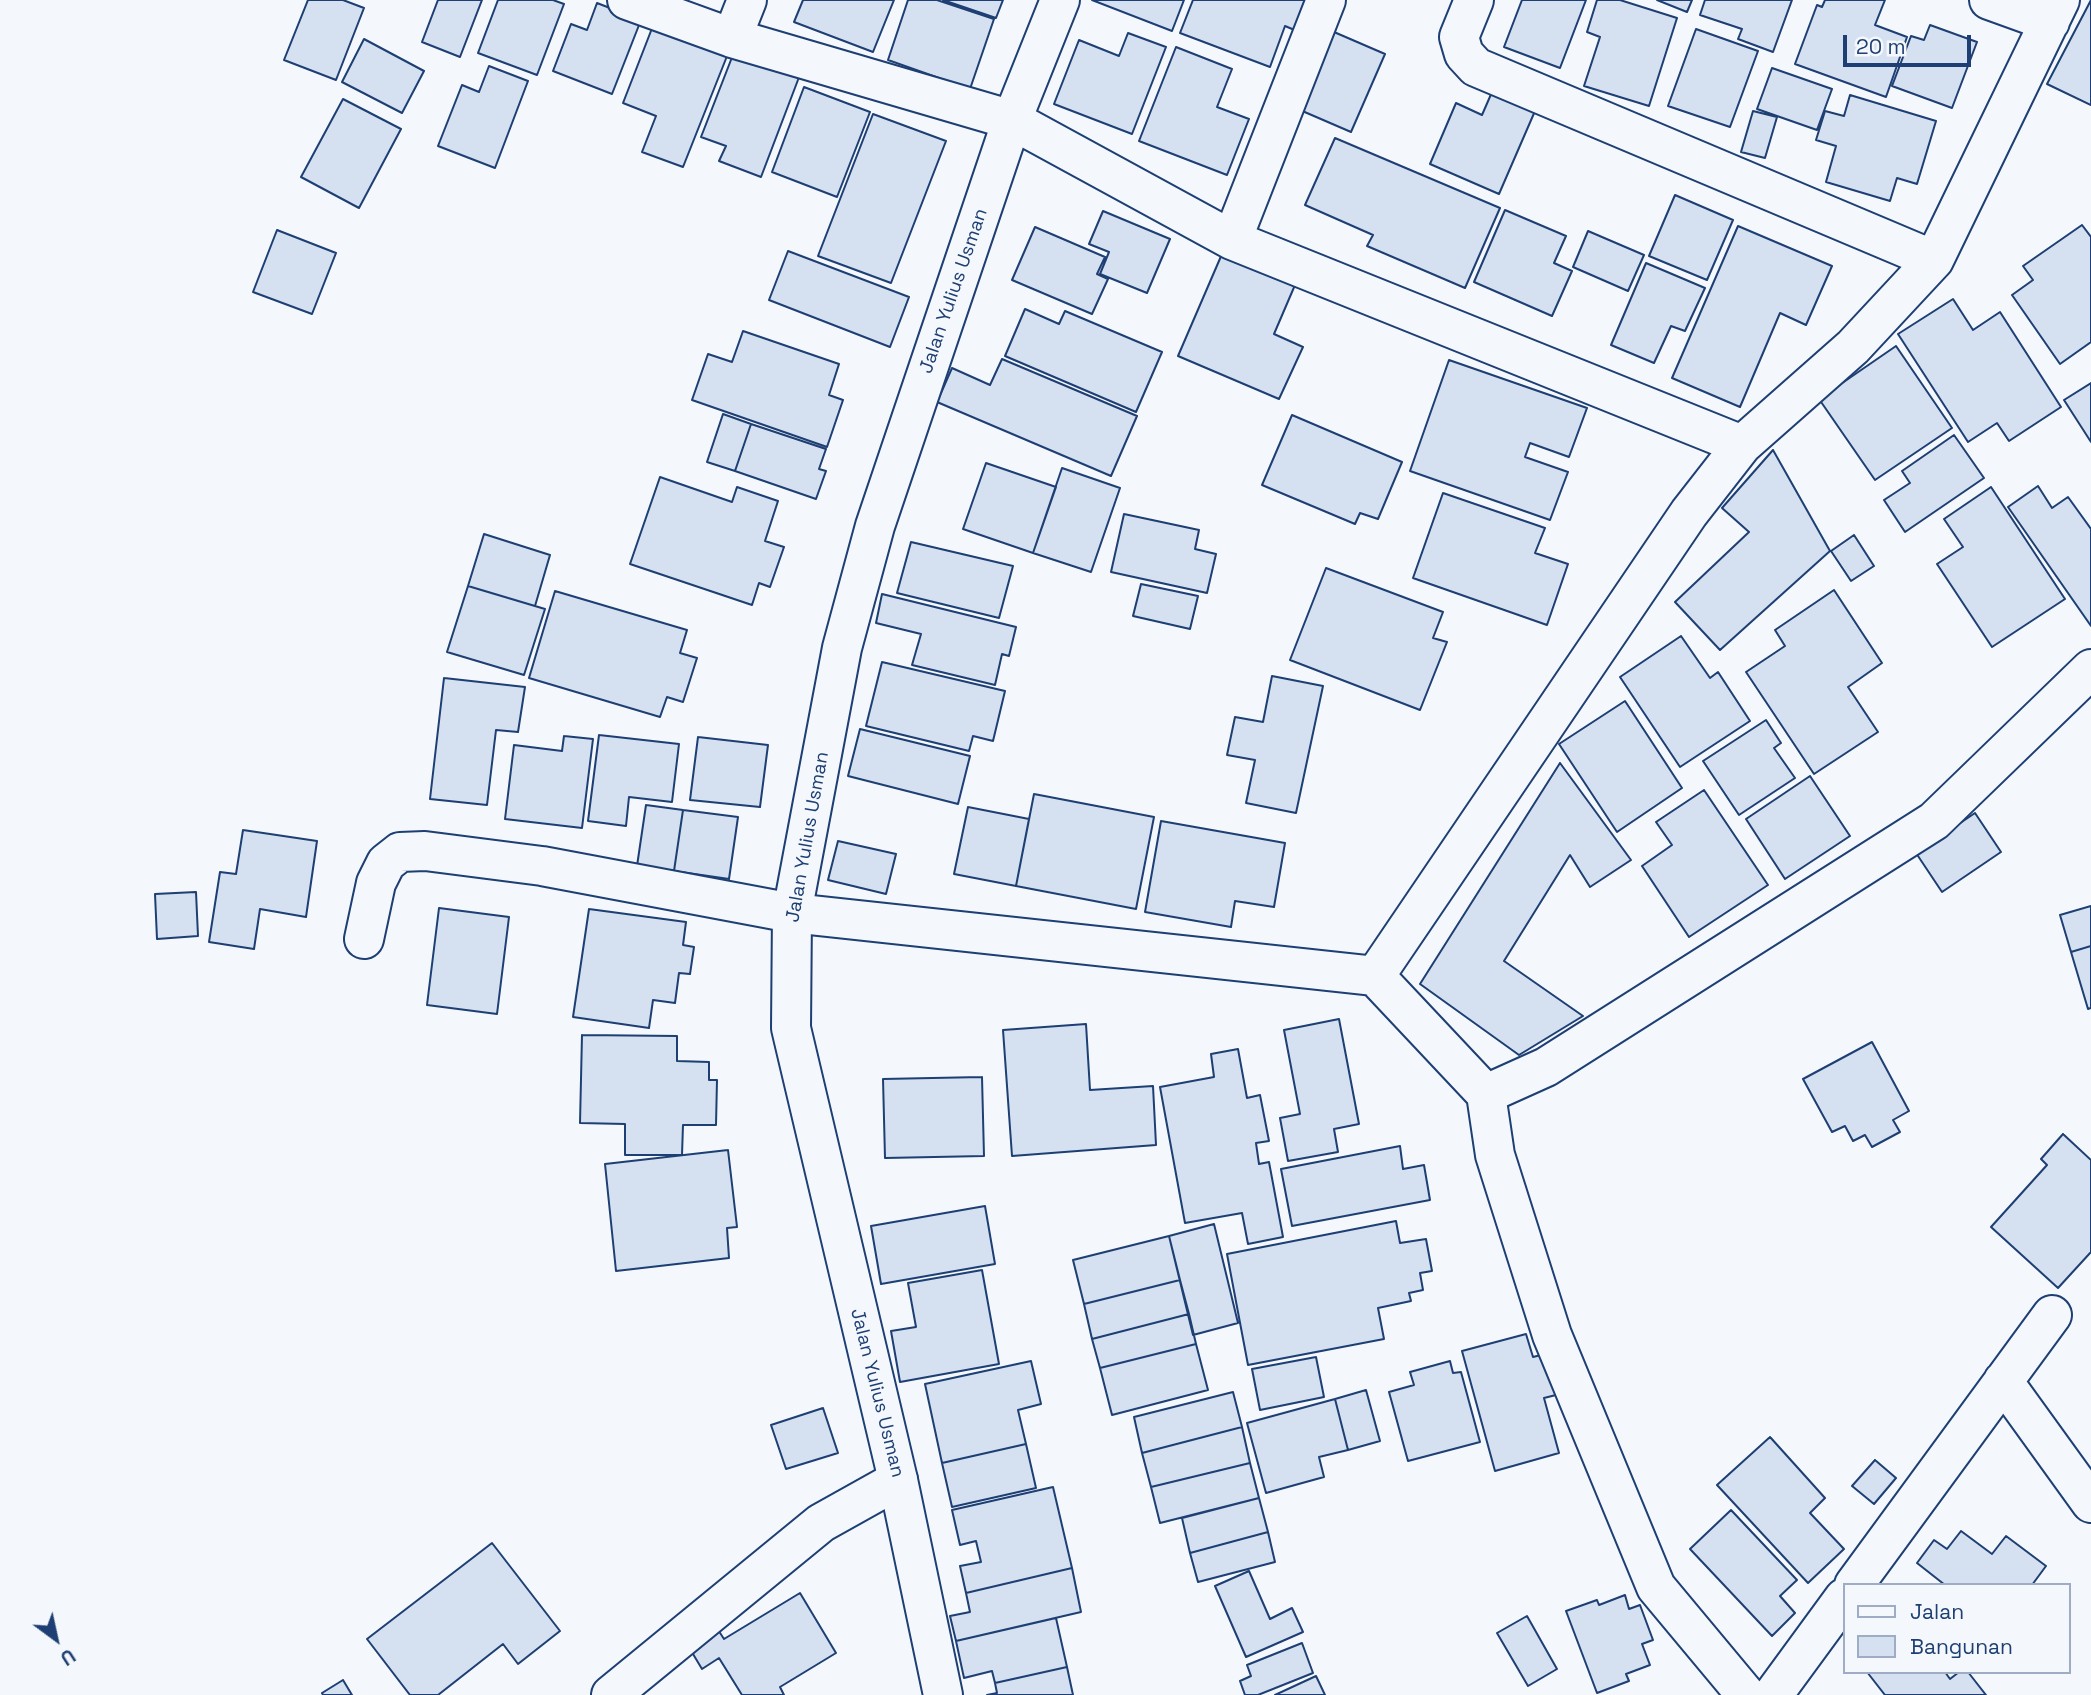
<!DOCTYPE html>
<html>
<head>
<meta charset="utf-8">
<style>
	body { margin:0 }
	#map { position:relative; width:2091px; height:1695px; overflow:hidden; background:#f4f7fb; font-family:"Space Grotesk",sans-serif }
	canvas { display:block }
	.legend { position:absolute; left:1843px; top:1583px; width:228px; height:91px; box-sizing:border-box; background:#f4f7fb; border:2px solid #9eadc5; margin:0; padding:9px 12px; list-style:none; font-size:21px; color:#1d3f73 }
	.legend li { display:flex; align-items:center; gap:14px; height:35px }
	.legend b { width:35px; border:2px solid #9eadc5 }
	.north { position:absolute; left:21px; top:1604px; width:70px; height:70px; -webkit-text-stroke:5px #f4f7fb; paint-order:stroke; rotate:147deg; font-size:19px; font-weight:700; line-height:28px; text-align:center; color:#1d3f73 }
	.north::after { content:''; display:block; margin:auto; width:24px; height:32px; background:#1d3f73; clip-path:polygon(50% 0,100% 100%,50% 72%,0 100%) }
	.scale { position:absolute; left:1843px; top:35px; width:128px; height:32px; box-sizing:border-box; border:4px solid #1d3f73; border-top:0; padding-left:9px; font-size:21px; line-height:24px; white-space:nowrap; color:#1d3f73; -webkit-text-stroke:5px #f4f7fb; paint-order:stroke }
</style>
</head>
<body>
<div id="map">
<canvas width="2091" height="1695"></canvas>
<ul class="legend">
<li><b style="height:9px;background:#f4f7fb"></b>Jalan</li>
<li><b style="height:19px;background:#d5e0f0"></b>Bangunan</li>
</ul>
<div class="north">U</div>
<div class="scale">20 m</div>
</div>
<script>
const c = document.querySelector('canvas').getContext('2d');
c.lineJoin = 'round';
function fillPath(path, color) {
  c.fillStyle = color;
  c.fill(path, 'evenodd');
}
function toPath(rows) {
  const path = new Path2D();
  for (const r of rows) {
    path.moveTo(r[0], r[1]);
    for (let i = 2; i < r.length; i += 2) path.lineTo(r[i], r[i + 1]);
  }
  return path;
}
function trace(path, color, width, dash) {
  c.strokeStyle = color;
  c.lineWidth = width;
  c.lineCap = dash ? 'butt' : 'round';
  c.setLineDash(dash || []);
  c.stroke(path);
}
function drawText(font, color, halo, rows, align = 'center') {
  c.font = font + ' "Space Grotesk",sans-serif';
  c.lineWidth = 5;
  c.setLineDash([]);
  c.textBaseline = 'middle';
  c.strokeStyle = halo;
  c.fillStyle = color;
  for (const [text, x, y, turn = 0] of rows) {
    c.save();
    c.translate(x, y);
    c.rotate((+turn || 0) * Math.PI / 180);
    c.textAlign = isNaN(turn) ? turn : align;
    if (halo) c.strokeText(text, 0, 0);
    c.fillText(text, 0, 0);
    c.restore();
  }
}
const building = toPath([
	[308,0,343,0,364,8,336,80,284,60,308,0],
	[438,0,482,0,460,57,422,42,438,0],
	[498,0,553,0,564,4,537,75,478,53,498,0],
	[803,0,894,0,873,52,794,22,803,0],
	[908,0,937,0,994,19,970,89,888,60,908,0],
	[943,0,1003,0,996,18,943,0],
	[1092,0,1184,0,1172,31,1092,0],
	[1193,0,1318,0,1304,34,1285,26,1270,67,1180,33,1193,0],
	[1522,0,1586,0,1560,68,1504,47,1522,0],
	[1597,0,1620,0,1677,18,1649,106,1584,86,1600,37,1587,32,1597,0],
	[1657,0,1692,0,1687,12,1657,0],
	[1705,0,1792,0,1773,52,1738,39,1742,29,1700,15,1705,0],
	[1825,0,1885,0,1875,25,1907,37,1886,97,1795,64,1817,5,1822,7,1825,0],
	[2091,0,2091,105,2047,84,2091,0],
	[597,3,641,20,612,94,553,71,571,24,587,30,597,3],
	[656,18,731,46,683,167,642,152,656,116,623,103,656,18],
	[1930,25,1977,42,1952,108,1892,86,1911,36,1924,40,1930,25],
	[1696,29,1758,51,1730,127,1668,106,1696,29],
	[1334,32,1385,54,1351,132,1300,110,1334,32],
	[1128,33,1166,47,1132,134,1054,104,1079,40,1119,56,1128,33],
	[364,39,424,71,402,113,342,82,364,39],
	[736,47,801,72,761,177,719,161,726,146,701,137,736,47],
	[1176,47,1232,69,1217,107,1249,119,1227,175,1139,141,1176,47],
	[489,66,528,81,495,168,438,146,462,85,479,92,489,66],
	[1772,68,1832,89,1817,130,1757,109,1772,68],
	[804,87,870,112,837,197,772,172,804,87],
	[1492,92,1535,111,1499,194,1430,164,1456,103,1482,115,1492,92],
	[1850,95,1936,121,1917,184,1897,178,1890,201,1826,182,1836,146,1816,140,1825,111,1844,116,1850,95],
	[343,99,401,129,359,208,301,177,343,99],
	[1753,111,1777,117,1765,158,1741,152,1753,111],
	[873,114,946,141,891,283,818,256,873,114],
	[1335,138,1500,208,1465,288,1367,246,1373,235,1305,205,1335,138],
	[1675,195,1733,220,1707,280,1649,256,1675,195],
	[1505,210,1566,236,1554,263,1572,271,1552,316,1474,282,1505,210],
	[1103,211,1170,239,1147,293,1100,274,1109,252,1089,244,1103,211],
	[2082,225,2091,237,2091,342,2060,364,2012,295,2033,280,2023,266,2082,225],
	[1738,226,1832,266,1806,325,1780,313,1740,407,1672,378,1738,226],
	[1035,227,1105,257,1097,274,1108,279,1092,314,1012,280,1035,227],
	[277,230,336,253,312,314,253,292,277,230],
	[1588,231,1644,255,1628,291,1573,267,1588,231],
	[1228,240,1301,271,1274,334,1303,347,1279,399,1178,356,1228,240],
	[788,251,909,297,890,347,769,300,788,251],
	[1646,263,1705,288,1685,331,1671,326,1654,363,1611,345,1646,263],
	[1953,299,1973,330,2000,312,2061,407,2009,441,1997,423,1968,442,1898,334,1953,299],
	[1025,309,1059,324,1065,311,1162,352,1136,412,1005,356,1025,309],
	[743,331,839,364,829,395,843,400,827,447,692,400,708,354,732,362,743,331],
	[1896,346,1952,428,1875,480,1819,399,1896,346],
	[1002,359,1137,416,1111,476,937,402,952,368,990,385,1002,359],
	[1449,360,1587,408,1569,457,1530,443,1525,457,1568,472,1550,520,1410,471,1449,360],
	[2091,383,2091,442,2064,400,2091,383],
	[723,414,751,424,735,471,707,462,723,414],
	[1292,415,1402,462,1378,519,1360,513,1355,524,1262,485,1292,415],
	[751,424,826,449,819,469,826,471,816,499,735,471,751,424],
	[1954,435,1984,478,1905,532,1884,500,1910,483,1902,471,1954,435],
	[1773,450,1830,551,1720,650,1675,602,1749,532,1722,508,1773,450],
	[986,463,1056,487,1033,553,963,529,986,463],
	[1062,468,1120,488,1091,572,1033,553,1062,468],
	[660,477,732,502,737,487,778,501,765,541,784,547,770,587,759,583,752,605,630,564,660,477],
	[2038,486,2052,508,2068,497,2091,529,2091,626,2008,507,2038,486],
	[1991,487,2065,599,1992,647,1937,564,1963,547,1944,519,1991,487],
	[1443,493,1545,528,1535,553,1568,564,1547,625,1413,578,1443,493],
	[1124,514,1199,530,1195,549,1216,554,1207,593,1111,572,1124,514],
	[484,534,550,555,535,606,468,586,484,534],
	[1854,535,1874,566,1851,581,1831,551,1854,535],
	[911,542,1013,566,999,618,897,593,911,542],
	[1326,568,1443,612,1433,638,1447,642,1420,710,1290,660,1326,568],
	[1141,584,1198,596,1190,629,1133,616,1141,584],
	[468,586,545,609,524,675,447,652,468,586],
	[1834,590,1882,663,1848,687,1878,732,1814,774,1746,672,1785,646,1775,630,1834,590],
	[555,591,687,630,680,653,697,658,683,702,667,697,660,717,529,678,555,591],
	[882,594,1016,627,1009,656,1002,654,995,685,912,665,921,634,876,623,882,594],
	[1681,636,1710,678,1718,672,1750,721,1680,767,1620,677,1681,636],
	[882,662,1005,691,993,741,973,736,969,751,866,726,882,662],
	[1272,676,1323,686,1296,813,1246,803,1255,760,1227,755,1235,717,1263,722,1272,676],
	[444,678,525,687,518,732,496,730,487,805,430,799,444,678],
	[1625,701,1682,788,1617,832,1559,744,1625,701],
	[1766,720,1781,743,1774,748,1795,778,1739,815,1703,761,1766,720],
	[860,729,970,756,958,804,848,776,860,729],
	[599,735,679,744,672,802,629,797,626,826,588,821,599,735],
	[564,736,593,739,582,828,505,819,514,745,562,751,564,736],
	[698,737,768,745,760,807,690,800,698,737],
	[1560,763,1631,860,1590,887,1570,855,1504,961,1583,1016,1519,1055,1420,984,1560,763],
	[1810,776,1850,836,1785,879,1746,819,1810,776],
	[1704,790,1768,885,1689,937,1642,866,1672,845,1656,822,1704,790],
	[1034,794,1154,817,1136,909,1016,886,1034,794],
	[646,805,683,810,674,871,637,866,646,805],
	[968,807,1029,819,1016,886,954,874,968,807],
	[683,810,738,817,729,879,674,871,683,810],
	[1975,813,2001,852,1942,892,1916,853,1975,813],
	[1161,821,1285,843,1274,907,1235,901,1231,927,1145,912,1161,821],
	[243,830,317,841,306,917,260,909,254,949,209,942,220,872,236,874,243,830],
	[838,841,896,854,886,894,828,880,838,841],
	[196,892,198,936,157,939,155,894,196,892],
	[2091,906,2091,946,2071,952,2060,915,2091,906],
	[439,908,509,917,497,1014,427,1005,439,908],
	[589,909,686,922,683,945,694,947,690,974,679,973,675,1003,653,1000,649,1028,573,1017,589,909],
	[2091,946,2091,1008,2088,1009,2071,952,2091,946],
	[1339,1019,1359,1124,1334,1129,1338,1152,1288,1161,1280,1118,1300,1114,1284,1030,1339,1019],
	[1086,1024,1090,1090,1153,1086,1156,1145,1012,1156,1003,1030,1086,1024],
	[582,1035,677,1036,677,1061,709,1062,709,1080,717,1080,716,1125,683,1125,682,1155,625,1155,625,1124,580,1123,582,1035],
	[1872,1042,1909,1111,1893,1120,1900,1132,1872,1147,1865,1135,1853,1141,1845,1126,1832,1132,1803,1079,1872,1042],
	[1238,1049,1247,1098,1260,1095,1269,1141,1256,1143,1259,1164,1269,1162,1283,1237,1248,1244,1242,1213,1185,1223,1160,1087,1214,1077,1211,1054,1238,1049],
	[982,1077,984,1156,885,1158,883,1079,982,1077],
	[2063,1134,2091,1160,2091,1252,2058,1288,1991,1227,2047,1165,2041,1159,2063,1134],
	[1400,1146,1403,1169,1424,1165,1430,1200,1292,1226,1281,1169,1400,1146],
	[728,1150,737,1227,727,1228,729,1258,616,1271,605,1164,728,1150],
	[985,1206,995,1264,881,1284,871,1226,985,1206],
	[1396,1221,1400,1243,1426,1239,1432,1271,1420,1273,1423,1290,1409,1293,1411,1301,1378,1308,1384,1339,1248,1365,1227,1254,1396,1221],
	[1214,1224,1238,1323,1193,1335,1169,1236,1214,1224],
	[1169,1236,1180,1280,1084,1304,1073,1260,1169,1236],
	[982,1270,999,1364,900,1382,891,1331,916,1327,908,1283,982,1270],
	[1180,1280,1189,1314,1092,1339,1084,1304,1180,1280],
	[1189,1314,1196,1344,1100,1368,1092,1339,1189,1314],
	[1526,1334,1533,1357,1545,1354,1556,1395,1544,1398,1559,1453,1495,1471,1462,1351,1526,1334],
	[1196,1344,1208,1390,1112,1415,1100,1368,1196,1344],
	[1316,1357,1324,1397,1260,1410,1252,1369,1316,1357],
	[1031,1361,1041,1404,1018,1410,1026,1444,942,1463,925,1384,1031,1361],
	[1450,1361,1453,1373,1461,1372,1480,1442,1408,1461,1389,1392,1414,1385,1410,1372,1450,1361],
	[1366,1390,1380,1441,1348,1450,1335,1399,1366,1390],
	[1233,1392,1242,1427,1142,1453,1134,1417,1233,1392],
	[1335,1399,1348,1450,1319,1457,1324,1477,1266,1493,1247,1423,1335,1399],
	[823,1408,838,1453,786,1469,771,1425,823,1408],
	[1242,1427,1250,1463,1151,1487,1142,1453,1242,1427],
	[1770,1437,1825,1498,1810,1513,1844,1549,1808,1583,1717,1485,1770,1437],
	[1026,1444,1036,1488,952,1507,942,1463,1026,1444],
	[1875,1460,1896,1478,1874,1504,1852,1486,1875,1460],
	[1250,1463,1259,1498,1160,1523,1151,1487,1250,1463],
	[1053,1487,1072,1568,966,1593,960,1566,981,1562,976,1541,960,1545,952,1510,1053,1487],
	[1259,1498,1268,1532,1190,1553,1182,1518,1259,1498],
	[1731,1510,1797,1580,1780,1596,1795,1613,1772,1636,1690,1549,1731,1510],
	[1961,1531,1992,1554,2006,1536,2046,1566,2032,1585,1945,1585,1917,1563,1934,1540,1947,1549,1961,1531],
	[1268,1532,1275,1562,1198,1582,1190,1553,1268,1532],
	[492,1543,560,1631,518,1664,503,1644,438,1695,410,1695,367,1639,492,1543],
	[1072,1568,1081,1612,956,1641,950,1616,970,1612,966,1593,1072,1568],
	[1249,1571,1270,1619,1292,1608,1303,1632,1246,1657,1215,1586,1249,1571],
	[800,1593,836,1653,780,1687,784,1695,742,1695,719,1658,702,1669,684,1639,713,1622,724,1639,800,1593],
	[1625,1595,1629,1609,1640,1605,1653,1640,1642,1644,1650,1665,1626,1674,1629,1681,1597,1693,1566,1611,1597,1600,1599,1605,1625,1595],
	[1527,1616,1557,1669,1528,1686,1497,1633,1527,1616],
	[1056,1618,1067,1667,995,1683,992,1671,964,1678,956,1641,1056,1618],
	[1302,1643,1313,1673,1258,1695,1245,1695,1240,1681,1251,1676,1247,1665,1302,1643],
	[1067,1667,1073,1695,987,1695,997,1693,995,1683,1067,1667],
	[1867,1672,1945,1672,1950,1679,1959,1672,1968,1672,1986,1695,1885,1695,1867,1672],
	[1316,1676,1325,1695,1275,1695,1316,1676],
	[343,1680,352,1695,323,1695,322,1693,343,1680]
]);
fillPath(building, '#d5e0f0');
trace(building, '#1d3f73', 2);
const street = toPath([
	[627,0,732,38,1012,120,1232,240,1742,445],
	[1474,0,1459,37,1464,54,1476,67,1934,260],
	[1989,0,2050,22],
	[732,38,747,0],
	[1232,240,1326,0],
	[364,939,376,883,386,863,400,852,425,851,542,866,792,913,1375,976,1486,1094,1546,1067,1934,821,2091,669],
	[1375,976,1689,513,1742,445,1853,347,1934,260,2060,0],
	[1486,1094,1495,1155,1552,1335,1656,1587,1746,1695],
	[2003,1381,2091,1503],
	[1854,1585,2052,1315],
	[611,1695,821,1523,898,1480],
	[1773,1695,1844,1598]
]);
const secondary = toPath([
	[943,1695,898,1480,791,1028,792,913,842,648,875,526,1012,120,1060,0]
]);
trace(street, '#1d3f73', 42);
trace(secondary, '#1d3f73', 42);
trace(street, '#f4f7fb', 38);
trace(secondary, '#f4f7fb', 38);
drawText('19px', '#1d3f73', '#f4f7fb', [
	["Jalan Yulius Usman",954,291,-71],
	["Jalan Yulius Usman",808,837,-80],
	["Jalan Yulius Usman",877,1393,76]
]);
</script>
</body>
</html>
